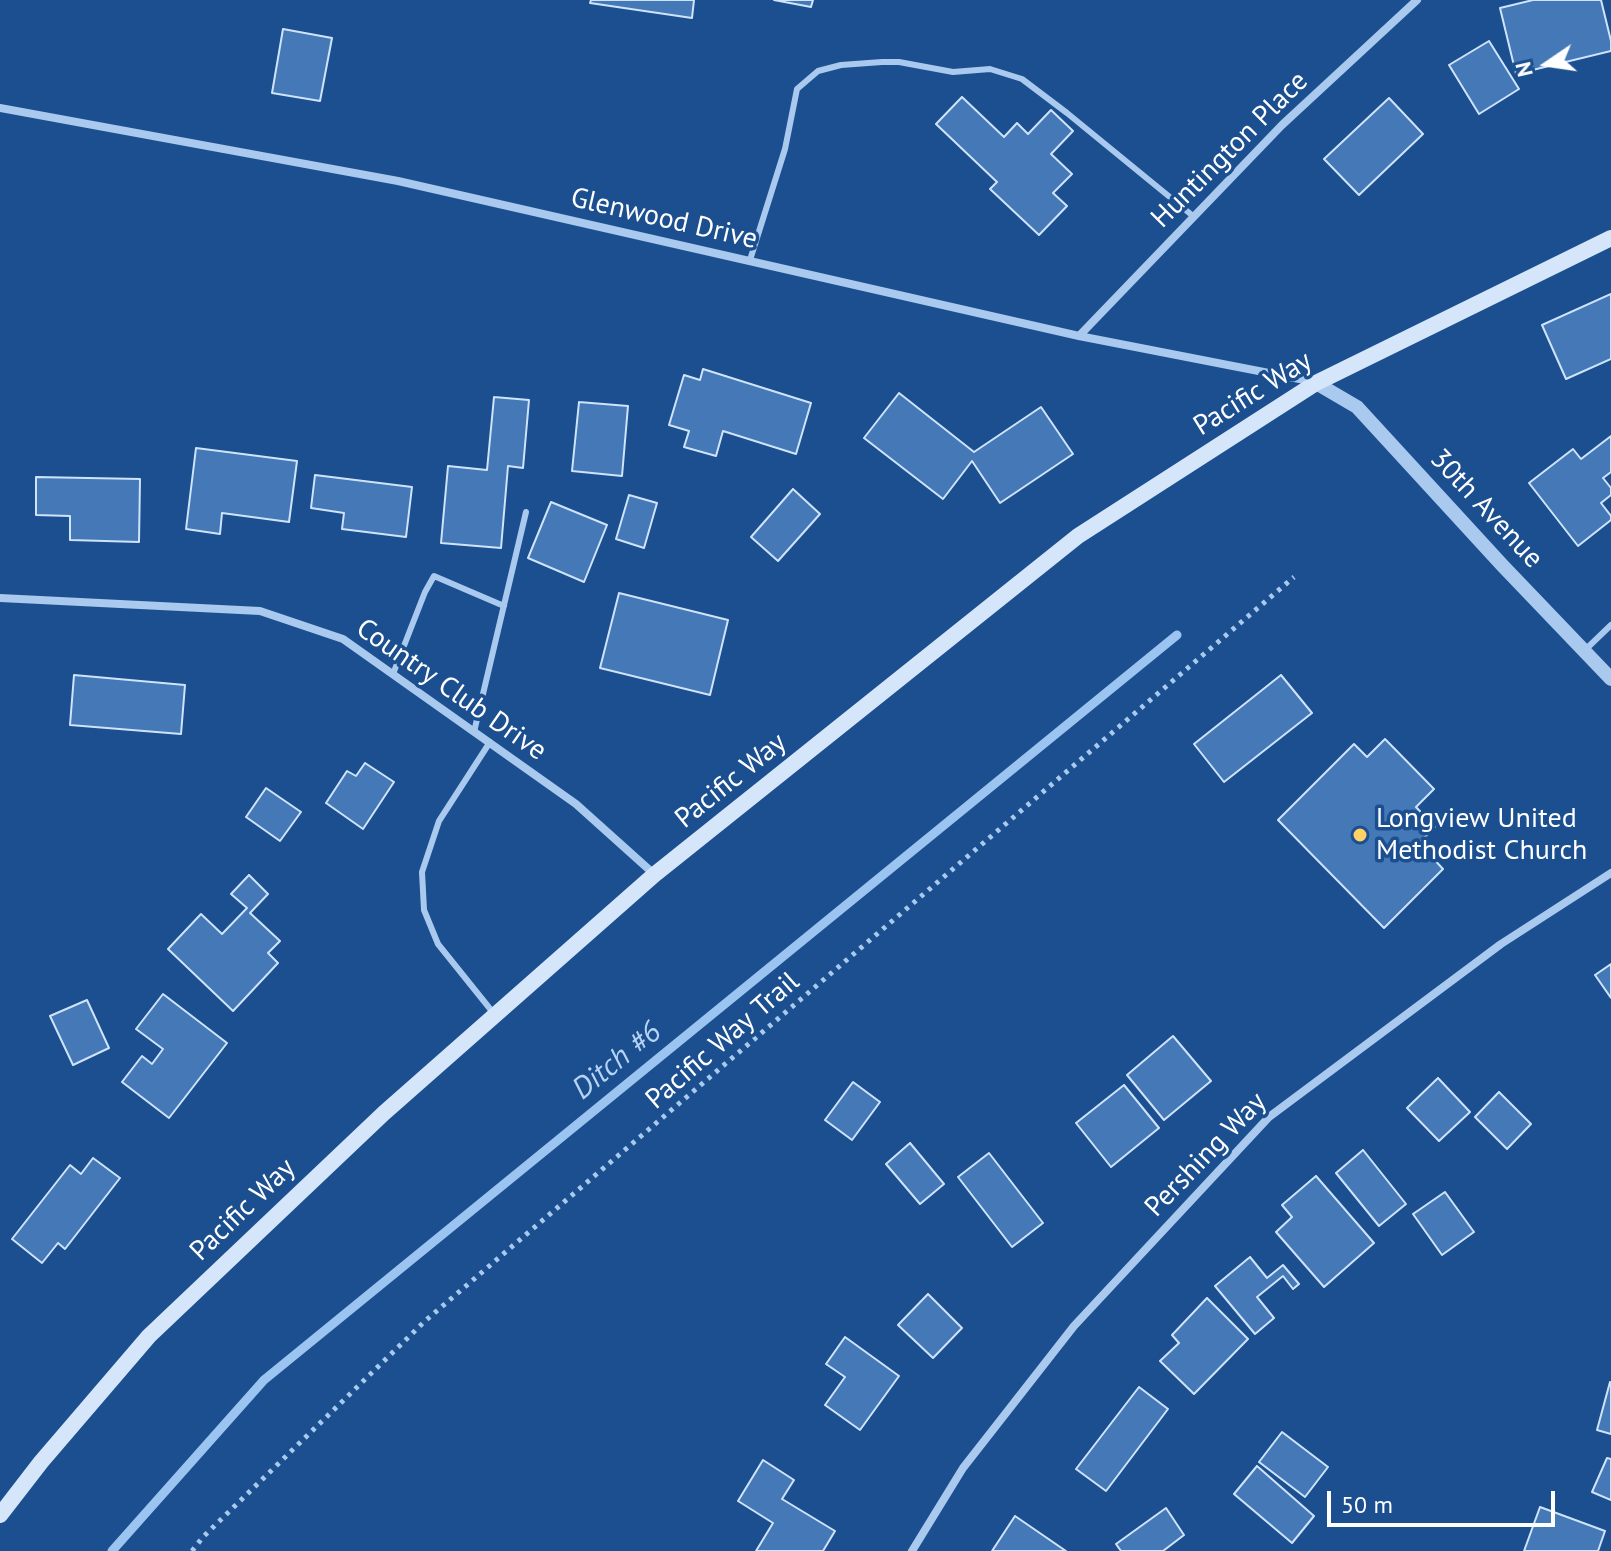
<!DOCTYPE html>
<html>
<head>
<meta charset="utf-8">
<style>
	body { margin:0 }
	#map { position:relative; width:1611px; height:1551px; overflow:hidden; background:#1b4f8f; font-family:"PT Sans",sans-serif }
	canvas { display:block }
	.north { position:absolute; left:1507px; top:24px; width:80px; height:80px; -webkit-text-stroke:6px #1b4f8f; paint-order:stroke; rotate:257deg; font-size:22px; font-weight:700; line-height:32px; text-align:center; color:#fff }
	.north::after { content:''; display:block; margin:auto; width:28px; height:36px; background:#fff; clip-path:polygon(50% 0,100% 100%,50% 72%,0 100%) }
	.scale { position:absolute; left:1327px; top:1491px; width:228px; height:36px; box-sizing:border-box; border:4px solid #fff; border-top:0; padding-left:10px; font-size:24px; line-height:28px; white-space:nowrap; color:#fff; -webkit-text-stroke:6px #1b4f8f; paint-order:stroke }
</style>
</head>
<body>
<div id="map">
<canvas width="1611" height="1551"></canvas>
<div class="north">N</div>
<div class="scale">50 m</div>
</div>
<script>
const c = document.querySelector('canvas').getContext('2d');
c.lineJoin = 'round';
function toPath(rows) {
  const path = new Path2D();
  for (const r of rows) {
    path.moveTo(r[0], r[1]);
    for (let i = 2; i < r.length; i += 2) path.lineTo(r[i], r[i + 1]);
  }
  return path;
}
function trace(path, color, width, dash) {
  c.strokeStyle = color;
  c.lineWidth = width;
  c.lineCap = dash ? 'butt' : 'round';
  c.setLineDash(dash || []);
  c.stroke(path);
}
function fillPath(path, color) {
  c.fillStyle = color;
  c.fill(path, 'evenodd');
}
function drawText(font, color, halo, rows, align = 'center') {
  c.font = font + ' "PT Sans",sans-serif';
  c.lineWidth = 7;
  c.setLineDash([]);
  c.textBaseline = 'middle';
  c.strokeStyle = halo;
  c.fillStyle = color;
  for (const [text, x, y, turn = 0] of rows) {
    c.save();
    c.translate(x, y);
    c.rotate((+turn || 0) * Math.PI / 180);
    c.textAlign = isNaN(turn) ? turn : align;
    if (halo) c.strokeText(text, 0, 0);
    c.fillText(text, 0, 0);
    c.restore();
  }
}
trace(toPath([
	[112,1551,264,1380,1177,635]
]), '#9cc4f0', 9);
const building = toPath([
	[591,0,694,0,692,18,590,3,591,0],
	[774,0,813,0,811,7,774,0],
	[1533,0,1601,0,1611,41,1611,51,1516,74,1500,8,1533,0],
	[283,29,332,38,320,101,272,93,283,29],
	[1489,41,1519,89,1479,114,1449,65,1489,41],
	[962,97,1004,137,1017,123,1028,134,1051,110,1073,131,1051,154,1072,174,1053,193,1067,206,1039,235,990,189,997,182,936,124,962,97],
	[1389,98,1423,134,1359,195,1324,159,1389,98],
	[1611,294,1611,359,1566,379,1542,325,1611,294],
	[703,369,811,403,796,454,723,431,716,456,684,447,689,431,669,425,684,375,700,380,703,369],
	[899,393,974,452,1041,407,1073,454,1000,503,972,461,943,499,864,438,899,393],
	[494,397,529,400,523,468,508,466,501,548,441,543,448,466,487,470,494,397],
	[579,402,628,406,622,476,572,471,579,402],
	[1611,436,1611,472,1603,478,1611,488,1611,495,1601,503,1611,516,1611,520,1578,546,1529,483,1573,449,1581,459,1611,436],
	[196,448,297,461,289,522,222,513,220,534,186,529,196,448],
	[315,475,412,487,406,537,342,529,344,513,311,508,315,475],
	[36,477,140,479,139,542,70,540,70,516,36,515,36,477],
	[793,489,820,514,778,561,751,537,793,489],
	[629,495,657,503,644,548,616,539,629,495],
	[551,502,607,525,584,582,528,558,551,502],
	[619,593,728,620,710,695,600,668,619,593],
	[74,675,185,685,181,734,70,725,74,675],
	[1281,675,1312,713,1224,782,1194,744,1281,675],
	[1385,739,1434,789,1416,807,1435,827,1419,843,1443,869,1384,928,1278,820,1354,744,1367,757,1385,739],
	[365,763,394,782,363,829,326,803,347,771,356,776,365,763],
	[266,788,301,812,280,841,246,817,266,788],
	[249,875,268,894,250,913,280,941,268,953,278,963,233,1011,168,949,201,914,222,934,247,908,231,894,249,875],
	[1611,964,1611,998,1595,975,1611,964],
	[163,994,227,1043,169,1118,122,1082,142,1056,152,1064,163,1049,136,1029,163,994],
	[87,1000,109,1048,73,1065,50,1016,87,1000],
	[1173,1036,1211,1081,1164,1120,1127,1075,1173,1036],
	[1438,1078,1470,1112,1439,1141,1407,1108,1438,1078],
	[853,1082,880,1102,852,1140,825,1120,853,1082],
	[1124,1085,1159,1128,1111,1167,1076,1123,1124,1085],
	[1499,1092,1531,1124,1507,1149,1475,1117,1499,1092],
	[910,1143,944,1184,920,1204,886,1164,910,1143],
	[1363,1150,1406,1204,1379,1226,1336,1173,1363,1150],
	[989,1153,1043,1223,1012,1247,958,1177,989,1153],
	[93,1158,120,1178,65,1249,58,1243,42,1263,12,1239,70,1165,81,1174,93,1158],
	[1316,1176,1374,1243,1324,1287,1276,1232,1292,1217,1282,1205,1316,1176],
	[1445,1192,1474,1232,1442,1255,1413,1214,1445,1192],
	[1250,1257,1267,1278,1283,1265,1299,1284,1293,1289,1283,1276,1257,1297,1274,1318,1255,1334,1215,1286,1250,1257],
	[928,1294,962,1328,933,1358,898,1325,928,1294],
	[1207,1298,1248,1339,1194,1394,1160,1361,1179,1343,1172,1335,1207,1298],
	[845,1337,899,1376,860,1430,825,1405,845,1377,826,1364,845,1337],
	[1610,1382,1611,1383,1611,1434,1597,1430,1610,1382],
	[1139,1387,1168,1409,1106,1491,1076,1469,1139,1387],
	[1282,1432,1328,1467,1305,1497,1259,1462,1282,1432],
	[1607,1458,1611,1459,1611,1500,1592,1492,1607,1458],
	[763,1460,794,1480,782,1499,835,1531,823,1551,756,1551,773,1523,738,1501,763,1460],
	[1257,1466,1314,1516,1292,1543,1234,1494,1257,1466],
	[1540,1507,1605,1531,1598,1551,1524,1551,1540,1507],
	[1166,1508,1184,1535,1163,1551,1121,1551,1116,1544,1166,1508],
	[1015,1516,1066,1551,992,1551,1015,1516]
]);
fillPath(building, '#4478b7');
trace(building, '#cfe3fa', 2);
trace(toPath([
	[192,1551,203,1537,425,1321,1294,577]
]), '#a9c9ee', 5, [4, 6]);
trace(toPath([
	[750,260,785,149,797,89,818,71,841,65,882,62,899,62,953,72,990,69,1022,79,1067,113,1193,216],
	[1584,651,1611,625],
	[393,674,425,592,434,576,504,606],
	[474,732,526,512],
	[490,742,439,821,422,872,424,910,438,944,495,1015]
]), '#a9c9ee', 6);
trace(toPath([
	[0,108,398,181,1079,336,1315,382],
	[1079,336,1282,125,1417,0],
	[0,598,260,611,343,639,576,804,654,874],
	[912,1551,963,1468,1074,1326,1269,1117,1501,944,1611,873]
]), '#a9c9ee', 8);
trace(toPath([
	[1316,383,1357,407,1502,565,1611,679]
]), '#a9c9ee', 14);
trace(toPath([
	[0,1515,41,1462,149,1336,384,1113,654,875,1078,536,1316,383,1611,238]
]), '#d6e6fa', 16);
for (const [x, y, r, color] of [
	[1360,835,8,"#ffd166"]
]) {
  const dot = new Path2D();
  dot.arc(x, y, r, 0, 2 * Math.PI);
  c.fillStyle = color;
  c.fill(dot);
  trace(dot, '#1b4f8f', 3);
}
drawText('28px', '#fff', '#1b4f8f', [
	["Huntington Place",1230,150,-45],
	["Glenwood Drive",664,219,13],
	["Pacific Way",1253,394,-32],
	["30th Avenue",1486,509,47],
	["Country Club Drive",451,690,35],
	["Pacific Way",731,781,-39],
	["Pacific Way Trail",723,1041,-41],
	["Pershing Way",1206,1155,-46],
	["Pacific Way",243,1210,-44]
]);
drawText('28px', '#fff', '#1b4f8f', [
	["Longview United",1376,819],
	["Methodist Church",1376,851]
], 'left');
drawText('italic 30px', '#b5d3f5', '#1b4f8f', [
	["Ditch #6",617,1061,-39]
]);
</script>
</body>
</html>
